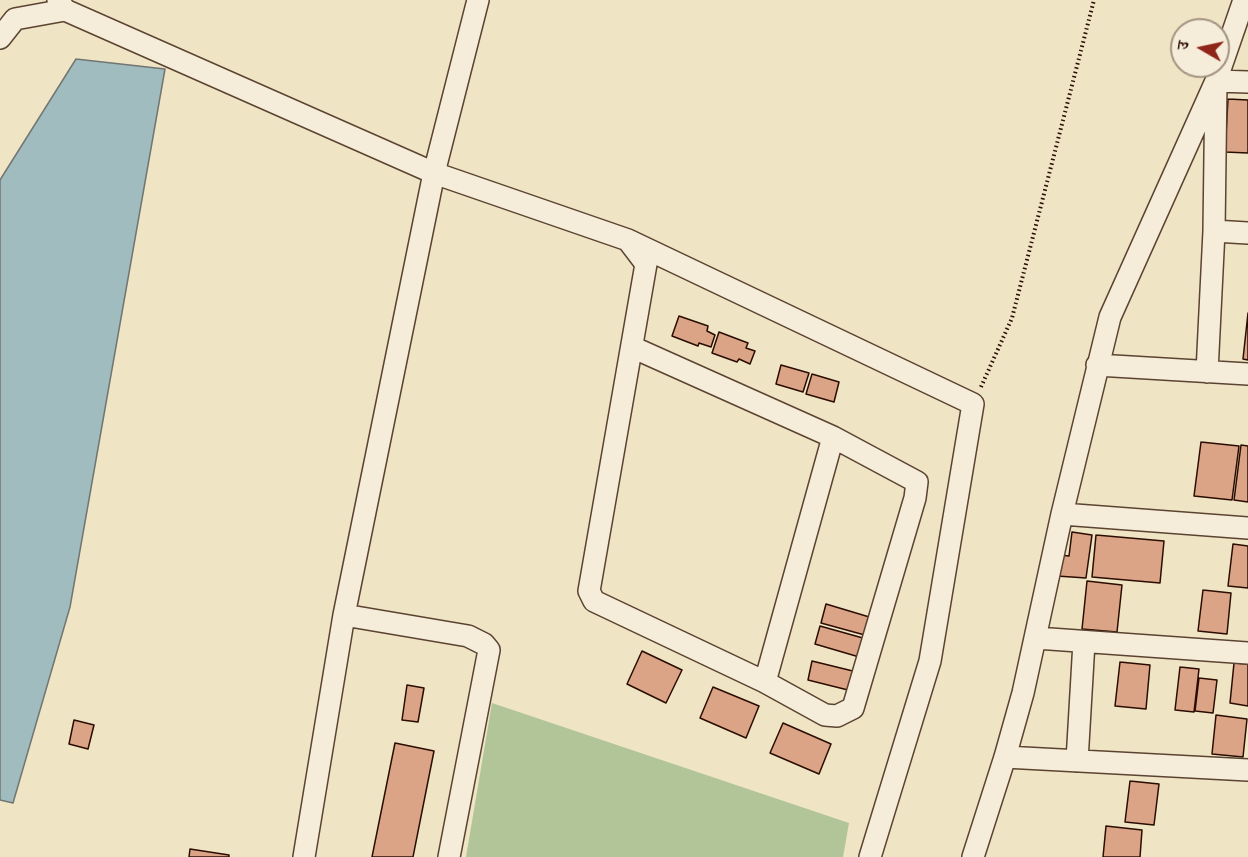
<!DOCTYPE html>
<html>
<head>
<meta charset="utf-8">
<style>
	body { margin:0 }
	#map { position:relative; width:1248px; height:857px; overflow:hidden; background:#efe4c4; font-family:"IM FELL English","Noto Serif Devanagari",serif }
	canvas { display:block }
	.north { position:absolute; left:1170px; top:18px; width:60px; height:60px; box-sizing:border-box; background:#f5edd9; border:2px solid #a49382; border-radius:50%; rotate:279deg; font-size:16px; font-weight:700; line-height:24px; text-align:center; color:#2a0d00 }
	.north::after { content:''; display:block; margin:auto; width:21px; height:27px; background:#8f2418; clip-path:polygon(50% 0,100% 100%,50% 72%,0 100%) }
</style>
</head>
<body>
<div id="map">
<canvas width="1248" height="857"></canvas>
<div class="north">उ</div>
</div>
<script>
const c = document.querySelector('canvas').getContext('2d');
c.lineJoin = 'round';
function fillPath(path, color) {
  c.fillStyle = color;
  c.fill(path, 'evenodd');
}
function toPath(rows) {
  const path = new Path2D();
  for (const r of rows) {
    path.moveTo(r[0], r[1]);
    for (let i = 2; i < r.length; i += 2) path.lineTo(r[i], r[i + 1]);
  }
  return path;
}
function trace(path, color, width, dash) {
  c.strokeStyle = color;
  c.lineWidth = width;
  c.lineCap = dash ? 'butt' : 'round';
  c.setLineDash(dash || []);
  c.stroke(path);
}
fillPath(toPath([
	[492,703,849,823,843,857,466,857]
]), '#b2c599');
const water = toPath([
	[76,59,165,69,70,607,13,803,0,800,0,180,76,59]
]);
fillPath(water, '#a0bcbf');
trace(water, '#717673', 1.5);
const building = toPath([
	[1228,99,1248,100,1248,153,1225,152,1228,99],
	[1248,313,1248,360,1243,359,1248,313],
	[679,316,708,326,707,331,715,335,711,347,699,343,698,346,672,336,679,316],
	[719,332,748,343,746,348,755,351,750,364,739,359,737,362,712,353,719,332],
	[781,365,809,373,803,392,776,384,781,365],
	[812,374,839,382,834,402,806,394,812,374],
	[1201,442,1239,446,1232,500,1194,496,1201,442],
	[1241,445,1248,446,1248,502,1234,500,1241,445],
	[1072,532,1092,535,1086,578,1057,576,1060,555,1069,556,1072,532],
	[1096,535,1164,541,1160,583,1092,577,1096,535],
	[1233,544,1248,546,1248,588,1228,586,1233,544],
	[1087,581,1122,585,1117,632,1082,629,1087,581],
	[1203,590,1231,593,1227,634,1198,631,1203,590],
	[826,604,876,619,872,637,821,623,826,604],
	[820,626,870,640,866,659,815,644,820,626],
	[642,651,682,670,666,703,627,684,642,651],
	[812,661,861,673,856,692,808,680,812,661],
	[1120,662,1150,665,1146,709,1115,706,1120,662],
	[1234,663,1248,664,1248,706,1230,703,1234,663],
	[1180,667,1199,669,1194,712,1175,710,1180,667],
	[1199,678,1217,680,1213,713,1195,711,1199,678],
	[407,685,424,688,418,722,402,720,407,685],
	[713,687,759,706,746,738,700,718,713,687],
	[1216,715,1247,719,1243,757,1212,754,1216,715],
	[74,720,94,725,88,749,69,744,74,720],
	[783,723,831,744,819,774,770,753,783,723],
	[395,743,434,751,413,857,372,857,395,743],
	[1130,781,1159,784,1154,825,1125,822,1130,781],
	[1106,826,1142,830,1140,857,1103,857,1106,826],
	[190,849,229,855,229,857,189,857,190,849]
]);
fillPath(building, '#dca487');
trace(building, '#2a0d00', 1.5);
const minor = toPath([
	[65,10,434,173,628,240,973,404,930,661,870,857],
	[0,38,15,19,65,10,58,0],
	[1214,231,1248,233],
	[630,243,646,264,589,591,594,601,765,682,825,715,837,716,853,708,915,498,917,482,833,437,632,347],
	[1097,365,1248,374],
	[1207,372,1214,231,1216,81,1248,82],
	[1062,514,1248,528],
	[344,615,468,636,484,644,489,650,449,857],
	[1036,638,1248,653],
	[765,682,833,437],
	[1005,757,1248,770],
	[1077,761,1084,642],
	[304,857,344,615,434,173,478,0],
	[973,857,1005,757,1023,693,1062,514,1110,317,1216,81,1244,0]
]);
trace(minor, '#5b4331', 24);
trace(toPath([
	[981,387,1012,318,1094,0]
]), '#2a0d00', 4, [1.5, 3]);
trace(minor, '#f5edd9', 21);
</script>
</body>
</html>
